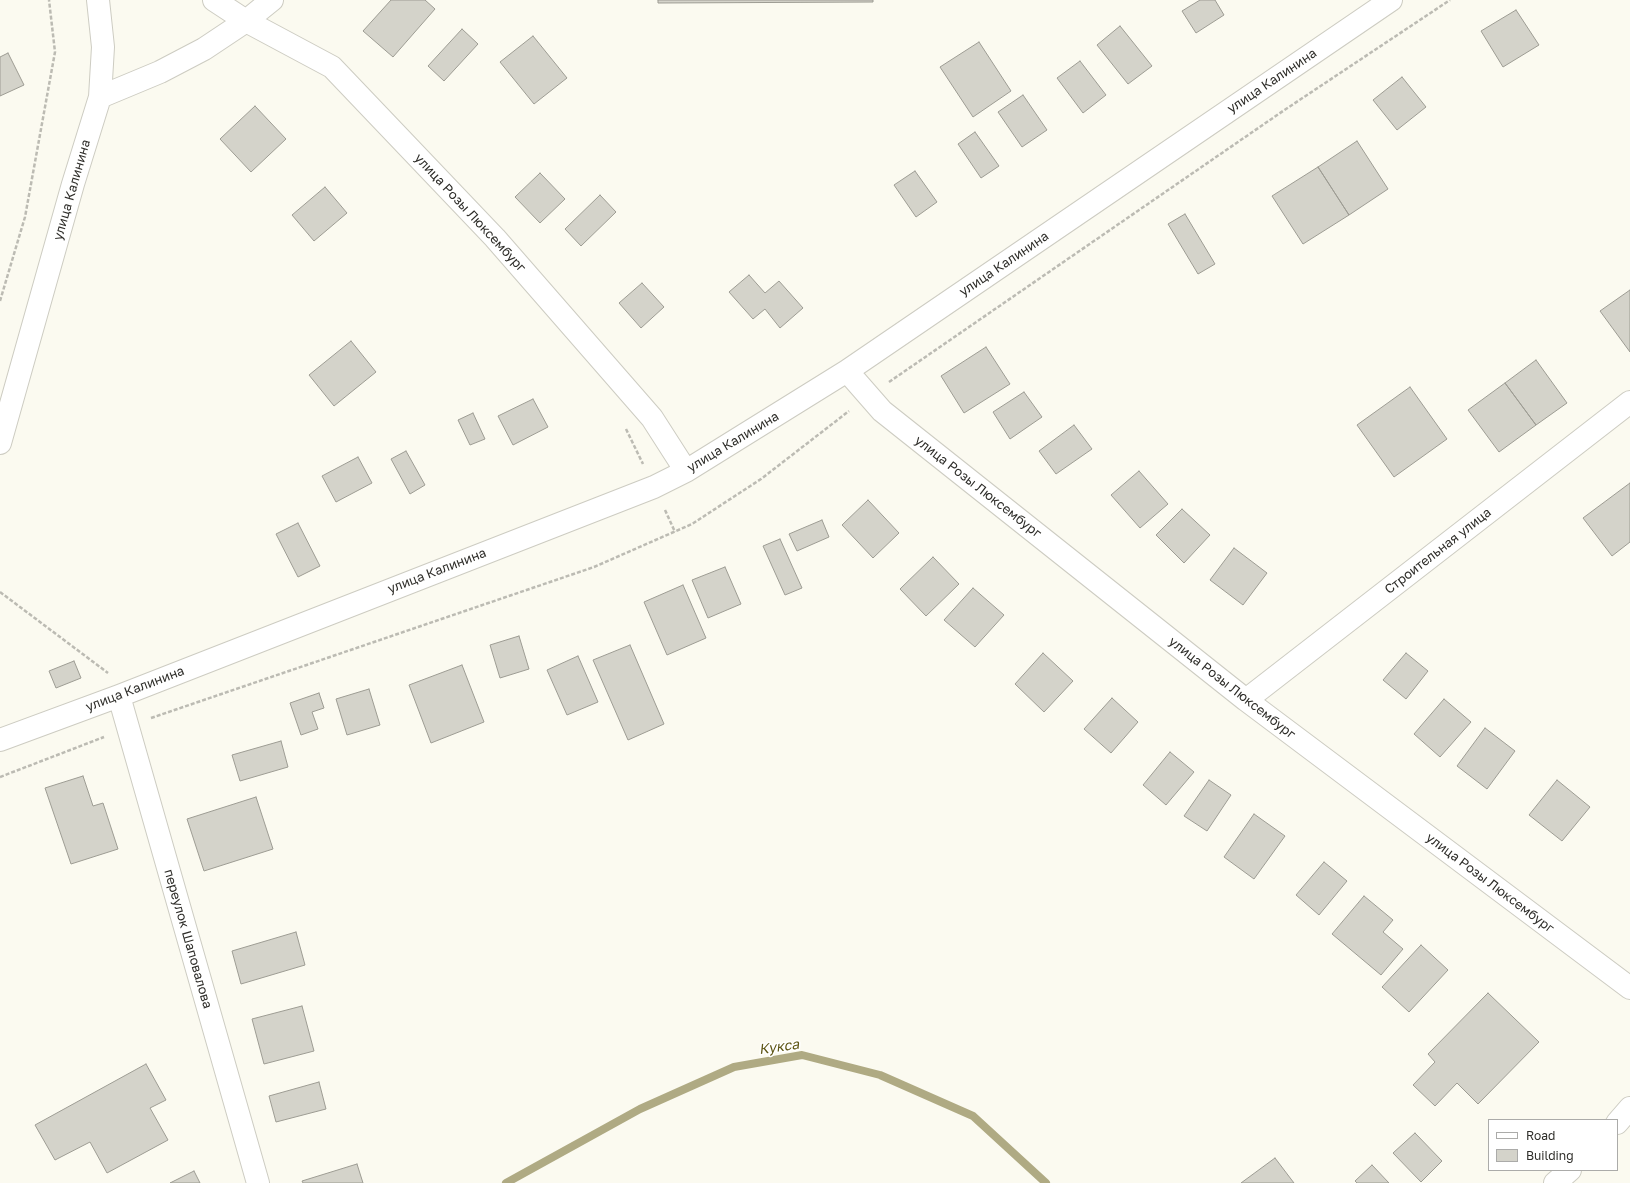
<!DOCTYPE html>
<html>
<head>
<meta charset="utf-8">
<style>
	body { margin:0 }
	#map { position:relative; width:1630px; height:1183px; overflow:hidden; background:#fbfaf0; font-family:"Golos Text",sans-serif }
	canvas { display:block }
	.legend { position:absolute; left:1488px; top:1119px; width:130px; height:52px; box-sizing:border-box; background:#fff; border:1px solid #ababa9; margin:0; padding:5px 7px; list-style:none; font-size:12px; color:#2e2d29 }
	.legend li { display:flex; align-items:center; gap:8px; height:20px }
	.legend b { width:20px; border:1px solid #ababa9 }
</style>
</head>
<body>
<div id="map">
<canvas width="1630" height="1183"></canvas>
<ul class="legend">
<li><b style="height:5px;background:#fff"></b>Road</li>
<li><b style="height:11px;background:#d4d3ca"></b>Building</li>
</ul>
</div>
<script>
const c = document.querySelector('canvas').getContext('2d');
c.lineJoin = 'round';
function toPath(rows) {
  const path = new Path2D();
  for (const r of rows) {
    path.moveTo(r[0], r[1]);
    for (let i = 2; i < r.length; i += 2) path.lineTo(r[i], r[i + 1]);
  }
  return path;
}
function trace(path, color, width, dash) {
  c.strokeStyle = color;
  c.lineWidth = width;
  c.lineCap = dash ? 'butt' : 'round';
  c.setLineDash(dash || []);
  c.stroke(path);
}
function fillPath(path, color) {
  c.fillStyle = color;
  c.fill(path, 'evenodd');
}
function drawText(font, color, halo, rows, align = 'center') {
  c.font = font + ' "Golos Text",sans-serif';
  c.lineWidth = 3;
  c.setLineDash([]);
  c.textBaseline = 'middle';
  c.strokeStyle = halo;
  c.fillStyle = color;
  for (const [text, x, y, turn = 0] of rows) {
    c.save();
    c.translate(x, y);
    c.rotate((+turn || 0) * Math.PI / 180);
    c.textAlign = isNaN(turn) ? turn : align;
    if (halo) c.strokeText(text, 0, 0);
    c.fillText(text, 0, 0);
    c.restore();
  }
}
trace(toPath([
	[506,1183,640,1109,734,1067,802,1055,880,1075,973,1116,1046,1183]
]), '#afaa83', 8);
const building = toPath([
	[391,0,425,0,435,9,393,57,363,31,391,0],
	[658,0,873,0,873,2,658,3,658,0],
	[1200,0,1215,0,1224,15,1196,33,1182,11,1200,0],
	[1516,10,1539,45,1503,67,1481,31,1516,10],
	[1120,26,1152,66,1128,84,1097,45,1120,26],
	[462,29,478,44,444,81,428,66,462,29],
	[533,36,567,78,534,104,500,62,533,36],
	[979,42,1011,91,973,117,940,67,979,42],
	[8,53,24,85,0,96,0,57,8,53],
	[1080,61,1106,95,1083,113,1057,78,1080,61],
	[1402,77,1426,107,1397,130,1373,100,1402,77],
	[1023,95,1047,130,1022,147,998,112,1023,95],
	[255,106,286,139,251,172,220,139,255,106],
	[975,132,999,166,981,178,958,144,975,132],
	[1357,141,1388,189,1349,215,1318,167,1357,141],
	[1318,167,1349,215,1303,244,1272,196,1318,167],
	[915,171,937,202,916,217,894,185,915,171],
	[540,173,565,199,540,223,515,197,540,173],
	[325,187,347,213,314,241,292,215,325,187],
	[600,195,616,212,581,246,565,229,600,195],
	[1185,214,1215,264,1198,274,1168,224,1185,214],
	[749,275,765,293,779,281,803,308,780,328,765,309,753,319,729,292,749,275],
	[642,283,664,307,641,328,619,303,642,283],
	[1630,290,1630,352,1600,311,1630,290],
	[351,341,376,372,334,406,309,375,351,341],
	[986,347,1010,384,964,413,941,376,986,347],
	[1536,360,1567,403,1536,425,1505,383,1536,360],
	[1505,383,1536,425,1499,452,1468,410,1505,383],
	[1410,387,1447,439,1394,477,1357,425,1410,387],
	[1024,392,1042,417,1010,439,993,412,1024,392],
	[533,399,548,427,513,445,498,416,533,399],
	[473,413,485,439,470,445,458,420,473,413],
	[1074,425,1092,449,1056,474,1039,451,1074,425],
	[406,451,425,485,410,494,391,459,406,451],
	[358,457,372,483,336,502,322,476,358,457],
	[1139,471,1168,504,1140,528,1111,495,1139,471],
	[1630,483,1630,542,1612,556,1583,518,1630,483],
	[868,500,899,533,873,558,842,525,868,500],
	[1182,509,1210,535,1184,563,1156,535,1182,509],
	[822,520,829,537,797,551,789,534,822,520],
	[298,523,320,566,298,577,276,534,298,523],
	[780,539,802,588,785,595,763,546,780,539],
	[1234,548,1267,573,1243,605,1210,580,1234,548],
	[933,557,959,584,926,616,900,589,933,557],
	[725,567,741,604,708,618,692,580,725,567],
	[683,585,706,638,667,655,644,602,683,585],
	[973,588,1004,615,975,647,944,620,973,588],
	[519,636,529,669,500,678,490,645,519,636],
	[630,645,664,724,628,740,593,660,630,645],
	[1043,653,1073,681,1044,712,1015,684,1043,653],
	[1406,653,1428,671,1406,699,1383,680,1406,653],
	[578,656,598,702,567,715,547,670,578,656],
	[74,661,81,678,56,688,49,671,74,661],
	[462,665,484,722,431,743,409,685,462,665],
	[369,689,380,725,347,735,336,699,369,689],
	[319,693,324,708,312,712,318,729,301,735,290,703,319,693],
	[1112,698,1138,722,1111,753,1084,729,1112,698],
	[1444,699,1471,722,1440,757,1414,734,1444,699],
	[1485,728,1515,751,1487,789,1457,766,1485,728],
	[281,741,288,767,240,781,232,755,281,741],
	[1170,752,1194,772,1166,805,1143,785,1170,752],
	[83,776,93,806,103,803,118,849,71,864,45,788,83,776],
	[1209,780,1231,795,1207,831,1184,816,1209,780],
	[1557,780,1590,807,1562,841,1529,815,1557,780],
	[256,797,273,849,204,871,187,819,256,797],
	[1254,814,1285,836,1254,879,1224,857,1254,814],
	[1324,862,1347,881,1319,915,1296,895,1324,862],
	[1364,896,1393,920,1383,932,1403,949,1381,975,1332,934,1364,896],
	[296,932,305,965,241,984,232,951,296,932],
	[1421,945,1448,970,1409,1012,1382,987,1421,945],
	[1488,993,1539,1042,1478,1104,1457,1083,1435,1106,1413,1085,1435,1062,1428,1054,1488,993],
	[302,1006,314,1051,264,1064,252,1019,302,1006],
	[146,1064,166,1100,150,1108,168,1140,107,1173,90,1142,55,1160,35,1125,146,1064],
	[319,1082,326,1109,276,1122,269,1096,319,1082],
	[1415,1133,1442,1161,1421,1182,1393,1153,1415,1133],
	[1275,1158,1294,1183,1241,1183,1275,1158],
	[357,1164,363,1183,303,1183,302,1181,357,1164],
	[1372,1165,1389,1183,1357,1183,1355,1181,1372,1165],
	[194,1171,200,1183,170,1183,194,1171]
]);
fillPath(building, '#d4d3ca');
trace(building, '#9d9c93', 1);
const minor = toPath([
	[98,0,103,47,100,97],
	[214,0,246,21,332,67,495,238,652,418,686,471],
	[847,371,882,411,1246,700,1630,988],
	[0,443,73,184,100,97,160,72,204,49,246,21,272,0],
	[119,696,258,1183],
	[1246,700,1630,402],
	[0,740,119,696,654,487,686,471,847,371,1391,0],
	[1617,1123,1630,1108],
	[1555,1183,1570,1170]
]);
trace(minor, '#cdccc2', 24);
trace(toPath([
	[0,301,25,217,55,52,49,0],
	[889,382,1283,111,1450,0],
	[626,429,643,464],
	[665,510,675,532],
	[0,592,108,673],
	[151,718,594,567,692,524,761,479,849,411],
	[0,777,104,737]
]), '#bcbbb3', 2.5, [4, 2]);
trace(minor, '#fff', 22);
drawText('13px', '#2e2d29', '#fff', [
	["улица Калинина",1272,81,-34],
	["улица Калинина",72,190,-74],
	["улица Розы Люксембург",470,213,47],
	["улица Калинина",1004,264,-34],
	["улица Калинина",733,442,-31],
	["улица Розы Люксембург",978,487,38],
	["Строительная улица",1438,551,-38],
	["улица Калинина",437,571,-21],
	["улица Розы Люксембург",1232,688,38],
	["улица Калинина",135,689,-21],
	["улица Розы Люксембург",1490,883,37],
	["переулок Шаповалова",188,939,74]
]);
drawText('italic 14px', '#5d5514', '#fff', [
	["Кукса",779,1047,-8]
]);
</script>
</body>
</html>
